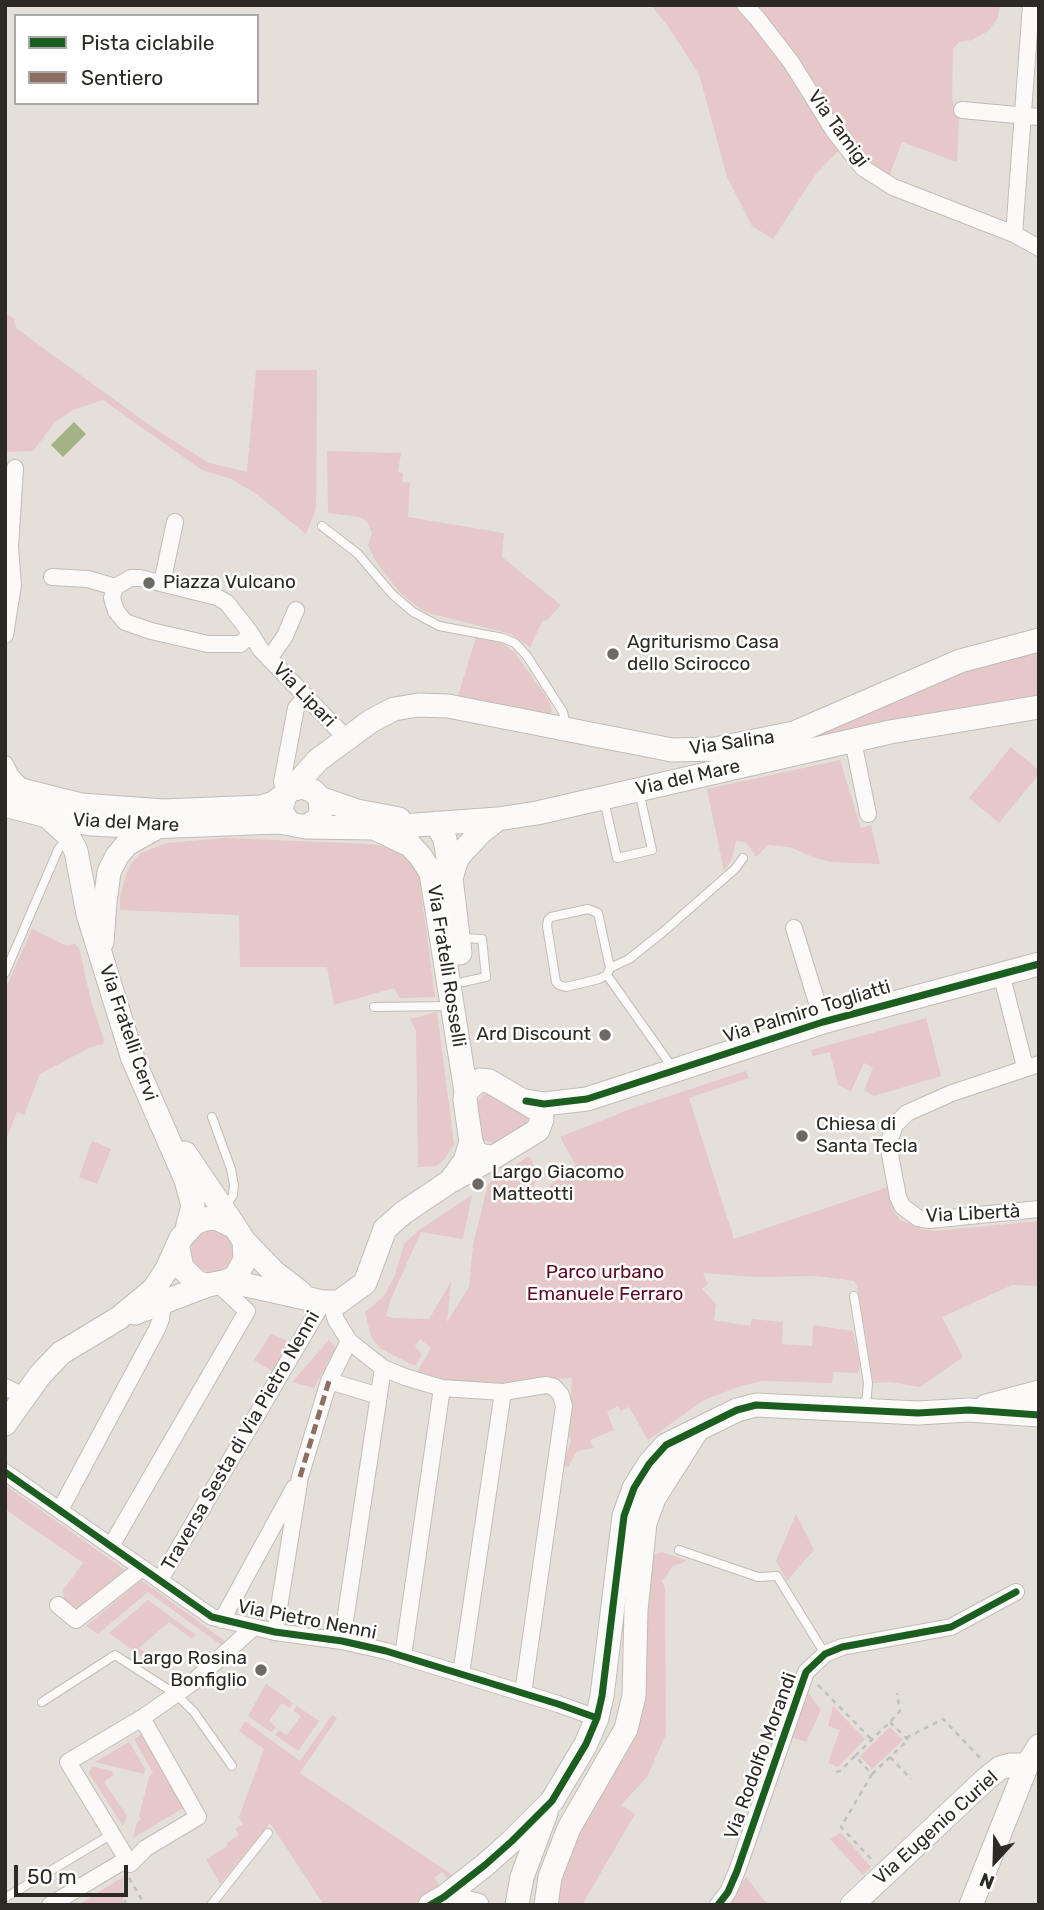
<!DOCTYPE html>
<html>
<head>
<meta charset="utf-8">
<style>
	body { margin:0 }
	#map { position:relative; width:1044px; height:1910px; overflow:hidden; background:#e5dfd9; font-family:Rubik,sans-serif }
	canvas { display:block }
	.frame { position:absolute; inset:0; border:7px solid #2d2924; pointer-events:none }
	.legend { position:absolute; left:14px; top:14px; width:245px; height:91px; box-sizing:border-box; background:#fff; border:2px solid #aba9a7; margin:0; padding:9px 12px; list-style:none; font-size:21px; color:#2d2924 }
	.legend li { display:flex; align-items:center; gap:14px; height:35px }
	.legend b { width:35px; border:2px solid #aba9a7 }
	.north { position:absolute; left:960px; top:1826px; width:70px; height:70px; -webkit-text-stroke:5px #fff; paint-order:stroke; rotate:202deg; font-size:19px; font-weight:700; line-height:28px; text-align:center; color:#2d2924 }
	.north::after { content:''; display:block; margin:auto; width:24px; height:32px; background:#2d2924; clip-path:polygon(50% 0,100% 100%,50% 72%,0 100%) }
	.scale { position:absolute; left:14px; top:1865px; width:114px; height:32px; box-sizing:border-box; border:4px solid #2d2924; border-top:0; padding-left:9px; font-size:21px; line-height:24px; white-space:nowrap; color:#2d2924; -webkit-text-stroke:5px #fff; paint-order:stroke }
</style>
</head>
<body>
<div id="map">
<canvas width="1044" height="1910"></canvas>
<div class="frame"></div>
<ul class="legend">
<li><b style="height:9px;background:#1b5e20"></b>Pista ciclabile</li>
<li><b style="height:9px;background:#8d6e63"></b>Sentiero</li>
</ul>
<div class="north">N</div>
<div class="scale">50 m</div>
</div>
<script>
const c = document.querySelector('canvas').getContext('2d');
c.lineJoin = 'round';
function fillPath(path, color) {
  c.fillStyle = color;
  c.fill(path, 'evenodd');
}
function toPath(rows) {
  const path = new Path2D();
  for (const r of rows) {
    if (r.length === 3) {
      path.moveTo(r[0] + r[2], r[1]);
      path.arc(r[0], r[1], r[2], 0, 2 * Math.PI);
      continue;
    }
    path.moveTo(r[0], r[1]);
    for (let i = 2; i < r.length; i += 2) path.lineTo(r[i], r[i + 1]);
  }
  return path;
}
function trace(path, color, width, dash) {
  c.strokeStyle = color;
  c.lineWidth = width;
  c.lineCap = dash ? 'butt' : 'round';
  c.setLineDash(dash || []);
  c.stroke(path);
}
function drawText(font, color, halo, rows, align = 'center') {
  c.font = font + ' Rubik,sans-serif';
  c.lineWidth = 5;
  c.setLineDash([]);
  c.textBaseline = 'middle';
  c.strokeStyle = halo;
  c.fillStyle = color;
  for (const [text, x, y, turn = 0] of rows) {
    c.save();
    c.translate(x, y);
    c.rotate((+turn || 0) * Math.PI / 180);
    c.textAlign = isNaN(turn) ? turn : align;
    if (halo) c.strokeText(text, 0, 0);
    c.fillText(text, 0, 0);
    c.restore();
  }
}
fillPath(toPath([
	[651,5,734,5,776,52,840,149,815,175,773,239,752,226,727,177,699,74,667,25],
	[754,5,1000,5,998,18,988,31,972,40,959,42,953,49,952,98,955,111,959,118,957,162,902,142,888,179,866,164],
	[5,313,13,318,17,329,155,429,209,463,247,472,256,370,317,370,316,509,306,534,255,493,231,479,202,470,103,400,73,410,55,422,33,451,5,452],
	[327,451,401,453,398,472,403,473,402,482,410,483,408,517,504,533,502,557,561,605,546,621,543,620,530,647,511,634,425,612,400,593,375,560,368,545,372,533,367,521,359,517,328,513],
	[476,637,504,644,515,653,549,701,552,711,550,715,491,708,458,696],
	[1039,651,1039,695,952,709,806,739,936,680],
	[1011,747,1039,770,1039,774,999,823,969,798],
	[840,760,861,828,871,825,880,864,831,862,815,858,790,847,768,845,756,857,746,842,736,841,732,859,724,871,707,789],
	[226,838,371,844,391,848,401,853,409,860,419,877,435,997,400,998,394,988,334,1005,327,967,240,967,239,915,120,910,120,897,127,872,132,862,141,853,167,843],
	[32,929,67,946,74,944,79,948,91,1001,104,1040,103,1044,91,1047,40,1074,24,1115,17,1112,5,1142,5,990],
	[437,1012,454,1144,444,1160,436,1166,418,1167,416,1031,410,1019],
	[926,1018,941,1076,874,1096,864,1090,873,1068,864,1063,851,1091,838,1085,830,1052,813,1056,811,1050],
	[746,1071,749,1078,689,1098,734,1239,888,1187,894,1212,900,1220,922,1229,935,1231,1039,1221,1039,1286,1012,1285,942,1317,963,1357,920,1387,890,1382,873,1383,857,1286,854,1281,817,1276,755,1277,703,1273,708,1284,702,1289,716,1304,714,1320,750,1326,752,1319,783,1322,782,1344,812,1346,813,1325,853,1331,860,1365,858,1373,833,1372,832,1383,762,1381,741,1386,704,1400,648,1440,629,1407,621,1411,618,1406,607,1412,614,1430,590,1440,593,1448,577,1451,568,1467,563,1465,571,1441,569,1433,572,1378,543,1379,506,1386,424,1378,416,1374,431,1348,420,1339,415,1346,422,1355,415,1366,381,1349,371,1337,365,1312,384,1296,395,1275,404,1244,418,1231,472,1195,463,1239,421,1232,390,1301,386,1316,392,1318,429,1319,451,1282,447,1322,469,1287,473,1245,488,1184,529,1156,539,1176,529,1193,535,1205,551,1184,576,1166,560,1137,636,1107],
	[488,1094,526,1111,529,1118,525,1124,493,1143,481,1140,476,1105,482,1095],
	[92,1141,111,1149,97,1184,79,1177],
	[212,1251,21],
	[271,1334,290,1342,273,1372,254,1360],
	[329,1340,336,1347,314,1388,292,1382],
	[5,1485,125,1570,75,1610,65,1604,63,1590,83,1563,5,1509],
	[796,1514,814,1550,787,1581,776,1561],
	[662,1552,687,1561,673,1566,662,1581,665,1588,666,1734,647,1777,621,1805,635,1814,582,1905,556,1905,558,1890,576,1840,597,1797,629,1750,644,1710,647,1599,654,1555],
	[141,1580,225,1641,221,1645,148,1592,98,1634,86,1626],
	[148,1600,196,1635,192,1639,169,1622,139,1648,149,1656,145,1659,109,1633],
	[266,1684,293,1703,289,1708,282,1703,269,1721,276,1727,271,1732,248,1716],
	[807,1691,821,1710,806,1742,792,1737],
	[297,1706,319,1721,298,1751,275,1735,279,1730,287,1735,301,1716,293,1711],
	[833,1706,865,1739,838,1767,828,1763,840,1730,828,1726],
	[332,1715,337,1718,300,1773,454,1876,448,1879,442,1872,434,1878,440,1886,413,1905,324,1905,270,1823,220,1884,206,1859,228,1846,227,1843,239,1835,235,1829,243,1824,239,1817,264,1749,239,1731,245,1721,300,1761],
	[890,1727,903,1740,872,1769,860,1756],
	[142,1734,185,1807,133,1838,137,1822,141,1820,139,1816,149,1777,153,1773,134,1739],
	[129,1742,145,1769,144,1774,95,1762],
	[92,1766,112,1771,113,1775,104,1782,127,1816,123,1826,89,1773],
	[841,1833,871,1867,863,1875,830,1839],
	[123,1877,123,1905,78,1905],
	[746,1877,768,1905,730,1905]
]), '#e5c8c7');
fillPath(toPath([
	[74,422,86,434,63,457,51,445]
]), '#a4b386');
const lane = toPath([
	[322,526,358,554,392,594,413,612,439,626,503,638,515,643,527,656,563,712,566,726],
	[604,800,617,858,652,850,639,791],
	[588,909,598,913,610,968,607,975,599,979,566,987,559,985,556,982,547,926,548,920,551,917,588,909],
	[462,938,482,939,486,977,463,982],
	[610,968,629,959,663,932,735,869,743,858],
	[5,973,58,850,67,838],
	[607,975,672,1067],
	[374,1007,451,1006],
	[212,1117,231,1169,234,1185,233,1195,225,1207],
	[854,1296,868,1383,866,1407],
	[679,1550,758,1577,777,1576,825,1654],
	[42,1702,115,1655,177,1695,194,1712,232,1766],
	[5,1898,112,1834],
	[211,1905,268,1833]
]);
const street = toPath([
	[745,5,757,18,791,62,834,131,863,168,893,187,1014,234,1039,248],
	[962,110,1039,117],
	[1014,234,1031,5],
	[52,577,88,579,115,587],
	[162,583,175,522],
	[249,631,246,639,240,644,208,644,151,631,125,622,116,611,112,598,115,587,131,578,140,578,217,597,227,603,249,631,261,650,347,739],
	[5,635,13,585,10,547,15,468],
	[269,659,285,636,296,610],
	[853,741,868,814],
	[5,764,11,776,25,791],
	[287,793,282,782,296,708,306,696],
	[794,928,823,1022],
	[1001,973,1025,1067],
	[1039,1064,952,1093,907,1113,895,1125,888,1144,898,1197,902,1206,918,1218,930,1220,1039,1209],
	[331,1303,336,1320,349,1341,383,1368,405,1377,442,1388,503,1392,546,1385,554,1387,561,1395,564,1406,523,1693],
	[349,1341,329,1381,379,1396],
	[5,1387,24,1396],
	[5,1472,212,1617,275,1632,342,1641,386,1651,558,1704,597,1718],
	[60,1510,157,1329,161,1319,163,1302],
	[111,1546,247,1311,219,1285],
	[160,1580,323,1302],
	[58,1605,76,1620,142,1568],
	[222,1620,294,1488],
	[275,1632,300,1477,329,1381],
	[342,1641,383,1368],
	[403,1656,442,1388],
	[461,1674,503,1392],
	[142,1718,198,1817,146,1848,130,1864,68,1762,142,1718],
	[142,1718,192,1683,254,1627],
	[50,1905,127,1859],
	[718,1905,728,1892,737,1871,806,1672,825,1654,842,1647,951,1627,1016,1592]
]);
const secondary = toPath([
	[5,786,81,805,164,811,261,807,274,803,291,790,302,787,313,791,320,798,321,812,318,819,306,827,290,824,283,814,281,808,285,796],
	[291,790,318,760,371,721,394,709,419,705,448,706,672,750,715,749,794,733,960,661,1039,640],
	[320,798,357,811,399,819],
	[5,805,59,819,91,824,150,827,277,822,290,824],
	[46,815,68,835,76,851,88,914,133,1059,186,1180,193,1206,187,1229],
	[436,823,445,839,451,878],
	[306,827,374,828,498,819,537,813,890,732,1039,707],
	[374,828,410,845,421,857,431,873,466,1092],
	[102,942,105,902,109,872,117,856,127,844,156,828],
	[460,953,451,878,457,859,464,850,480,833,498,819],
	[526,1101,544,1104,587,1099,823,1022,1039,964],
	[185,1153,235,1227],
	[451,1180,465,1161,471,1142,465,1100,466,1092,474,1084,480,1080,489,1081,540,1111,542,1119,538,1130,494,1157,482,1156,475,1151,471,1142],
	[244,1241,274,1272,300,1292],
	[228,1281,323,1302,339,1302,365,1283,385,1229,403,1213,449,1182,494,1157],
	[135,1313,208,1285],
	[986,1406,1039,1392],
	[5,1424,40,1375,61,1353,119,1318,154,1289,167,1269,181,1238,195,1223,205,1219,216,1218,235,1227,244,1241,245,1260,236,1276,228,1281,208,1285,198,1283,182,1268,178,1248],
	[444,1897,477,1905],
	[430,1905,444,1897,485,1865,512,1841,552,1801,586,1744,597,1718,602,1696,624,1516,634,1488,649,1464,666,1445,737,1410,756,1405,918,1413,969,1410,1039,1415],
	[517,1905,522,1877,546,1813],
	[546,1905,550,1877,569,1828,626,1729,634,1696,636,1610,645,1523,654,1498,696,1432],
	[852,1905,986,1779,1000,1768,1010,1765,1027,1765],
	[971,1905,1027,1765,1039,1746]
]);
trace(lane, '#c1bcb7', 10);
trace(street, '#c1bcb7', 18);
trace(secondary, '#c1bcb7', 25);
trace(toPath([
	[818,1685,872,1740],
	[891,1721,900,1711,897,1693],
	[890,1722,908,1740,872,1774,855,1756,890,1722],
	[906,1738,943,1719,982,1760],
	[890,1757,911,1779],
	[836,1772,840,1771,855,1756],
	[872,1774,841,1827,873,1861],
	[129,1878,145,1905],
	[125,1905,126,1877]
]), '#c2c0be', 2.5, [5, 5]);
trace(lane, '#fbfaf9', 8);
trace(street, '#fbfaf9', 16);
trace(secondary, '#fbfaf9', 23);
trace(toPath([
	[300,1477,329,1381]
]), '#8d6e63', 5, [10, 5]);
trace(toPath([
	[526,1101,544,1104,587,1099,823,1022,1039,964],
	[5,1472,212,1617,275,1632,342,1641,386,1651,558,1704,597,1718],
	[430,1905,444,1897,485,1865,512,1841,552,1801,586,1744,597,1718,602,1696,624,1516,634,1488,649,1464,666,1445,737,1410,756,1405,918,1413,969,1410,1039,1415],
	[718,1905,728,1892,737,1871,806,1672,825,1654,842,1647,951,1627,1016,1592]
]), '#1b5e20', 7);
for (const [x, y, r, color] of [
	[149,583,7,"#6d6963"],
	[613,654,7,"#6d6963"],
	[605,1035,7,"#6d6963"],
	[802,1136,7,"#6d6963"],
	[478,1184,7,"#6d6963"],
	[261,1670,7,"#6d6963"]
]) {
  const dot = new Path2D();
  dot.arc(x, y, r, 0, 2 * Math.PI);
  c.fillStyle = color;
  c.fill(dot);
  trace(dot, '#fff', 2.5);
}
drawText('19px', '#2d2924', '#fff', [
	["Via Tamigi",838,129,54],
	["Via Lipari",304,695,46],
	["Via Salina",732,743,-8],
	["Via del Mare",688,778,-13],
	["Via del Mare",126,823,3],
	["Via Fratelli Rosselli",446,966,81],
	["Via Palmiro Togliatti",807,1012,-17],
	["Via Fratelli Cervi",128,1033,71],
	["Via Libertà",973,1214,-3],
	["Traversa Sesta di Via Pietro Nenni",241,1441,-60],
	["Via Pietro Nenni",307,1620,11],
	["Via Rodolfo Morandi",761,1756,-70],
	["Via Eugenio Curiel",936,1828,-42]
]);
drawText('19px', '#2d2924', '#fff', [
	["Piazza Vulcano",163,583],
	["Agriturismo Casa",627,643],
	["dello Scirocco",627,665],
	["Ard Discount",591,1035,"right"],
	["Chiesa di",816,1125],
	["Santa Tecla",816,1147],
	["Largo Giacomo",492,1173],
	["Matteotti",492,1195],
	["Largo Rosina",247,1659,"right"],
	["Bonfiglio",247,1681,"right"]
], 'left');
drawText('19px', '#60081e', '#fff', [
	["Parco urbano",605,1273],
	["Emanuele Ferraro",605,1295]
]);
</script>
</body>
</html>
